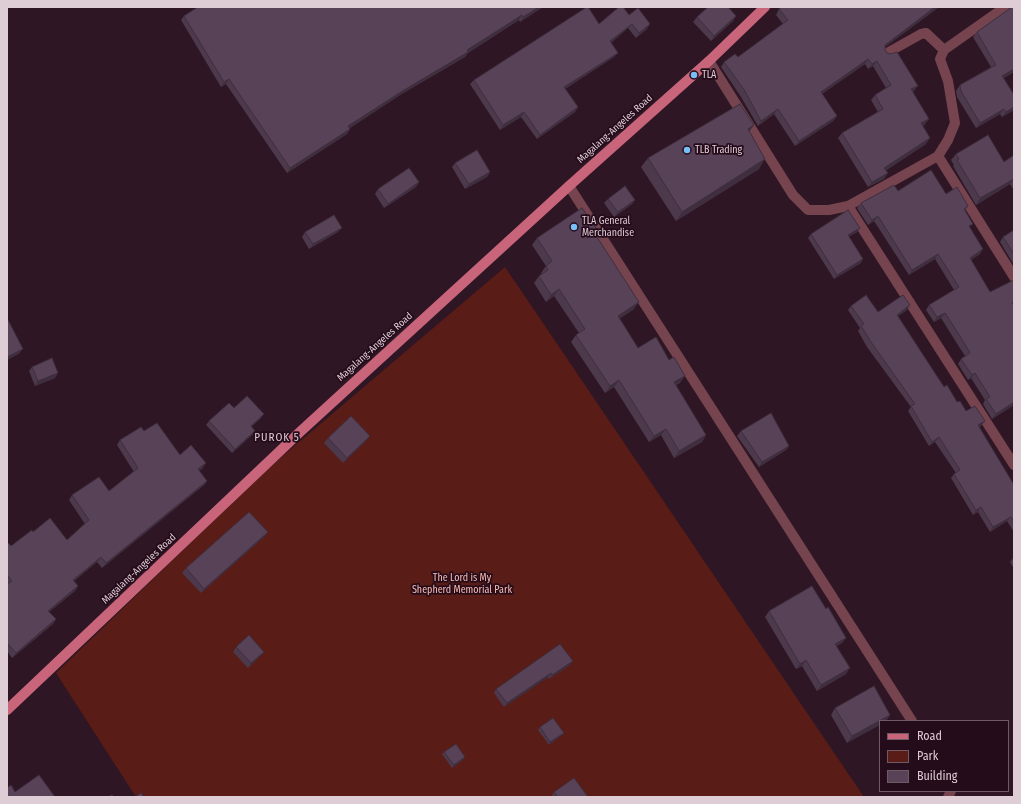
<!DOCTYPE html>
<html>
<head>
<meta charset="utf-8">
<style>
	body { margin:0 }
	#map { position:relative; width:1021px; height:804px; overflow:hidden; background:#2f1624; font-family:"Fira Sans Condensed",sans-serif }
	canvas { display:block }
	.frame { position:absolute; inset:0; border:8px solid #dfcdd6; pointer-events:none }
	.legend { position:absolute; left:879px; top:720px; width:130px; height:72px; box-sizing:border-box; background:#250c1a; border:1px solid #6f5965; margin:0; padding:5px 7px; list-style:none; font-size:12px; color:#dfcdd6 }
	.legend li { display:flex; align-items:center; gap:8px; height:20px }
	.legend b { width:20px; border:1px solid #6f5965 }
</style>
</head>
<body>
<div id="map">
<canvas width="1021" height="804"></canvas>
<div class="frame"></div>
<ul class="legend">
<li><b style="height:5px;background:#c9657b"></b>Road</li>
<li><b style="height:11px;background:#591c17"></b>Park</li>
<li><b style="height:11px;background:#584258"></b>Building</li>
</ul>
</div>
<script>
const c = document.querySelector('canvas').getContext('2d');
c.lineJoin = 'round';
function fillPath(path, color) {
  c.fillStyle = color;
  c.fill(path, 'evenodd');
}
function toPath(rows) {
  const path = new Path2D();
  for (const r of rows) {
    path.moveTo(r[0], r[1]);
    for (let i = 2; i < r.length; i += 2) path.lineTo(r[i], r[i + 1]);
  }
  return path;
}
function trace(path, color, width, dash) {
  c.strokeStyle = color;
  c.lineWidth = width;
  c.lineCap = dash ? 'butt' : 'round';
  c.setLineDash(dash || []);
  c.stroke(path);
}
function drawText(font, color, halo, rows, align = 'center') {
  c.font = font + ' "Fira Sans Condensed",sans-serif';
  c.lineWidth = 3.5;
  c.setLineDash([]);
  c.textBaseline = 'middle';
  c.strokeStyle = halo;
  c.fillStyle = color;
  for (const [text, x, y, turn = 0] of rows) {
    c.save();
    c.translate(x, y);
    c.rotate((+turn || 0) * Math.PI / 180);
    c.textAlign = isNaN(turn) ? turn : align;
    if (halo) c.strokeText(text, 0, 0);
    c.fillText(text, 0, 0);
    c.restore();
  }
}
fillPath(toPath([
	[505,267,864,797,136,797,56,673,265,471]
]), '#591c17');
trace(toPath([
	[887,53,921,34,926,33,944,50],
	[709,61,793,195,808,210,829,210,848,206,938,156,948,140,955,123,948,81,940,59,944,50,1005,7],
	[938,156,1014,277],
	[569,186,912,721],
	[848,206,1014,465],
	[948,797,951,791]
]), '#75444e', 10);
trace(toPath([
	[7,710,301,431,569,186,709,61,765,7]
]), '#c9657b', 10);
fillPath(toPath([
	[198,7,543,7,520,22,519,20,468,53,465,57,400,95,350,128,350,129,347,134,287,173,226,84,221,87,181,20,184,16],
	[782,7,939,7,885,47,885,50,914,91,913,92,925,124,923,126,926,144,886,170,884,179,868,187,838,138,842,133,878,112,871,100,875,95,886,88,873,66,868,69,865,64,822,94,837,116,833,121,795,146,774,114,758,126,741,97,721,67,724,62,738,57,783,24,776,15,779,9],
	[1011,7,1014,7,1014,72,1004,78,1014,95,1014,110,1002,117,1000,114,976,128,957,97,956,91,960,85,991,67,973,37,977,32,1011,8],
	[629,15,647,29,636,38,628,28,611,43,614,57,565,89,578,107,575,112,537,139,521,117,500,130,470,84,474,80,599,24],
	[736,16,733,21,711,41,693,22,697,17],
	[754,125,749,132,759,169,676,221,641,167,648,158],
	[956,154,1004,162,1014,155,1014,190,1010,184,976,205,953,166,954,165,951,160],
	[455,163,490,172,487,177,465,189,452,167],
	[419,182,416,187,384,208,375,194,378,189],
	[898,191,946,194,968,206,965,211,970,228,980,254,971,260,990,292,1014,305,1014,405,992,419,983,404,985,400,971,378,968,380,958,364,961,359,965,356,956,342,941,318,934,322,926,310,929,305,954,290,935,259,909,275,874,221,868,225,857,208,861,203],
	[608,199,635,200,632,204,614,217,604,203],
	[597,229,594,233,634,309,619,319,638,348,680,383,676,385,706,435,702,442,674,458,661,435,649,442,614,387,605,393,571,342,576,335,579,333,554,296,546,302,534,283,539,276,542,274,541,273,546,266,532,245,537,238],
	[1014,230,1014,265,1000,242,1003,237],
	[305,232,338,232,309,249,302,237],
	[857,232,849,236,861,263,834,279,808,238,811,234],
	[851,306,878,312,907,310,898,316,944,387,957,402,981,426,979,427,1014,485,1014,532,1007,521,990,532,978,512,973,515,951,478,954,474,956,473,935,442,929,446,908,411,911,407,867,347,858,331,860,328,848,310],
	[32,367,55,378,35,386,29,371],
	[234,408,261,418,251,427,255,431,252,435,232,453,206,425,209,421],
	[144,431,180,455,203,468,199,471,207,481,204,485,102,568,97,562,74,581,78,586,75,591,49,612,56,619,53,624,12,658,7,651,7,542,11,546,33,532,67,540,85,524,69,500,72,495,109,491,134,472,117,445,120,440],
	[741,431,789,446,786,450,759,467,737,436],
	[328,438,366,441,343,463,324,443],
	[268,532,264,537,201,593,182,573,186,568],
	[1014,557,1014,569,1010,562],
	[826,609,846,638,842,643,837,646,846,674,817,691,802,666,796,669,765,617,769,611],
	[236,647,264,652,248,668,233,652],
	[570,665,549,679,548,677,504,707,494,693,496,689],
	[835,708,890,715,886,721,880,721,847,743,831,715],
	[540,727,564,733,562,735,549,745,538,730],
	[444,752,464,759,452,768,442,754],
	[554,792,588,797,551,797]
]), '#4c394c');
fillPath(toPath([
	[539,7,543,7,520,22,523,17],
	[935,7,939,7,881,50,885,45],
	[522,15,519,20,468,53,465,57,400,95,345,131,348,126],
	[736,16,733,21,711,41,714,36],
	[632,24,628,28,607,46,610,41],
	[650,24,647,29,636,38,639,33],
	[618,53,614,57,560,92,564,87],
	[868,59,865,64,817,97,821,92],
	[877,61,873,66,868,69,872,64],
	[1014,69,1014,72,999,81,1002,76],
	[229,79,226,84,221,87,224,82],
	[918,86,914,91,908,95,911,89],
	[578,107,575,112,537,139,540,135],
	[1014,107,1014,110,1002,117,1006,112],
	[778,109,774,114,758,126,761,121],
	[1004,109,1000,114,976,128,980,123],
	[524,112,521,117,500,130,503,125],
	[837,116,833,121,795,146,799,141],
	[929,119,925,124,918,129,921,123],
	[754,125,747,134,748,129],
	[350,129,347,134,287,173,290,168],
	[930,138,926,144,881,174,884,168],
	[765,159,759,169,676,221,682,212],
	[490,172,487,177,465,189,469,184],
	[888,173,884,179,868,187,872,182],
	[1014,179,1010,184,976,205,980,198],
	[419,182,416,187,384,208,388,204],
	[635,200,632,204,614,217,618,212],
	[878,216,874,221,868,225,872,220],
	[342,228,338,232,309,249,313,244],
	[860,228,857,232,845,239,848,235],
	[983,249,980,254,966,263,970,258],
	[938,254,935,259,909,275,912,270],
	[863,259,861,263,834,279,837,275],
	[559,289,554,296,546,302,551,295],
	[639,302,634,309,613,323,618,316],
	[910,305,907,310,893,319,897,315],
	[945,313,941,318,934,322,937,317],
	[23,349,19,354,7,360,7,357],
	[58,373,55,378,35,386,38,381],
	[975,373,971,378,968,380,972,375],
	[685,376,680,383,670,388,674,382],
	[619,380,614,387,605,393,610,386],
	[1014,402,1014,405,992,419,996,414],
	[264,414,261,418,248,430,251,426],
	[985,421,981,426,975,430,978,425],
	[666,429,661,435,649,442,654,436],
	[255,431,252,435,232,453,235,449],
	[706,435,702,442,674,458,679,451],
	[370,436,366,441,343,463,347,458],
	[939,437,935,442,929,446,932,442],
	[789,446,786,450,759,467,762,462],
	[206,463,203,468,195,474,198,469],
	[207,481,204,485,102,568,106,563],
	[981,507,978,512,973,515,976,510],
	[1011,517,1007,521,990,532,993,527],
	[268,532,264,537,201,593,204,589],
	[101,557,97,562,69,584,73,580],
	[78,586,75,591,44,616,48,611],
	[56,619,53,624,12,658,16,653],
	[846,638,842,643,831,649,835,644],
	[264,652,248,668,251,663],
	[806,660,802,666,796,669,800,664],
	[573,661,570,665,549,679,552,675],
	[850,668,846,674,817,691,821,685],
	[551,673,548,677,504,707,507,703],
	[890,715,886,721,880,721,880,725,847,743,852,736],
	[564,733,562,735,549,745,550,742],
	[465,757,464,759,452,768,454,765]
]), '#3e2e3e');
const building = toPath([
	[198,7,539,7,523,17,522,15,467,50,468,52,404,90,348,126,350,129,290,168,229,79,224,82,184,16,198,7],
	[587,7,588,7,599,24,619,7,623,7,629,15,638,8,650,24,639,33,632,24,610,41,618,53,564,87,578,107,540,135,524,112,503,125,474,80,587,7],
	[708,7,728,7,736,16,714,36,697,17,708,7],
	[782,7,935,7,885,45,885,50,887,53,891,54,897,52,918,86,911,89,929,119,921,123,930,138,884,168,888,173,872,182,842,133,883,109,875,95,891,85,877,61,872,64,868,59,821,92,837,116,799,141,778,109,761,121,745,91,724,62,735,54,738,57,788,20,779,9,782,7],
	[1012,7,1014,7,1014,69,1002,76,1014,95,1014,107,1006,112,1004,109,980,123,961,91,960,85,996,65,977,32,1012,7],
	[740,104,754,125,748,129,765,159,682,212,648,158,740,104],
	[988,135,1004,162,1014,155,1014,179,980,198,957,160,959,159,956,154,988,135],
	[477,150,490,172,469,184,455,163,477,150],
	[409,168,419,182,388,204,378,189,409,168],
	[931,170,946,194,957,187,968,206,964,209,973,224,969,226,983,249,970,258,990,292,1014,280,1014,302,1012,303,1014,305,1014,402,996,414,986,399,990,397,975,373,972,375,961,359,970,353,960,336,945,313,937,317,929,305,959,287,938,254,912,270,878,216,872,220,861,203,894,185,898,191,931,170],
	[625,186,635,200,618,212,608,199,625,186],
	[582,208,597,229,593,231,639,302,618,316,638,348,656,337,669,360,674,357,685,376,674,382,706,435,679,451,666,429,654,436,619,380,610,386,576,335,585,329,559,289,551,295,539,276,548,270,546,266,552,261,537,238,582,208],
	[848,210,860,228,848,235,863,259,837,275,811,234,848,210],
	[334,215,342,228,313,244,305,232,334,215],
	[1014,230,1014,254,1003,237,1014,230],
	[866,295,878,312,903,295,910,305,897,315,944,387,947,385,957,402,960,401,966,411,975,406,985,421,978,425,1014,485,1014,522,1011,517,993,527,981,507,976,510,954,474,960,470,939,437,932,442,911,406,915,404,871,342,861,326,864,324,851,306,866,295],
	[7,318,23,349,7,357,7,318],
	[52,358,58,373,38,381,32,367,52,358],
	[247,396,264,414,251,426,255,431,235,449,209,421,229,403,234,408,247,396],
	[771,413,789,446,762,462,741,431,771,413],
	[351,416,370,436,347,458,328,438,351,416],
	[157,423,180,455,191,445,206,463,198,469,207,481,106,563,101,557,73,580,78,586,48,611,56,619,16,653,7,643,7,584,12,581,7,575,7,542,11,546,32,530,33,532,50,518,67,540,89,520,72,495,99,477,109,491,138,468,120,440,141,427,144,431,157,423],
	[249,512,268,532,204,589,186,568,249,512],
	[812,586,826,609,828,607,846,638,835,644,850,668,821,685,806,660,800,664,769,611,812,586],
	[249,635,264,652,251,663,236,647,249,635],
	[560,644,573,661,552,675,551,673,507,703,496,689,560,644],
	[874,686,890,715,852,736,835,708,874,686],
	[553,718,564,733,550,742,540,727,553,718],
	[456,744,465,757,454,765,444,752,456,744],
	[39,775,55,797,7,797,7,788,11,785,15,792,39,775],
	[574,778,588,797,558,797,554,792,574,778],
	[141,793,144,797,135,797,141,793],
	[112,795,114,797,108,797,112,795]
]);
fillPath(building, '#584258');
trace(building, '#3e2e3e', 1);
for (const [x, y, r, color] of [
	[694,75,4,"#78bff7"],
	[687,150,4,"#78bff7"],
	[574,227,4,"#78bff7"]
]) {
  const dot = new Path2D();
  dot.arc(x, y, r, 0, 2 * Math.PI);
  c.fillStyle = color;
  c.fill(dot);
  trace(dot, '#250c1a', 1.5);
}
drawText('10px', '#dfcdd6', '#250c1a', [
	["TLA",702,75],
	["TLB Trading",695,150],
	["TLA General",582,221],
	["Merchandise",582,233]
], 'left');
drawText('10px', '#dfcdd6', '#250c1a', [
	["Magalang-Angeles Road",615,129,-42],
	["Magalang-Angeles Road",375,347,-42],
	["Magalang-Angeles Road",139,569,-43]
]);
drawText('10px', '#fabcb3', '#250c1a', [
	["The Lord is My",462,578],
	["Shepherd Memorial Park",462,590]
]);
c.letterSpacing = '1px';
drawText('11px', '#dfcdd6', '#250c1a', [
	["PUROK 5",277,438]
]);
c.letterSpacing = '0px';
</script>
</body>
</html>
